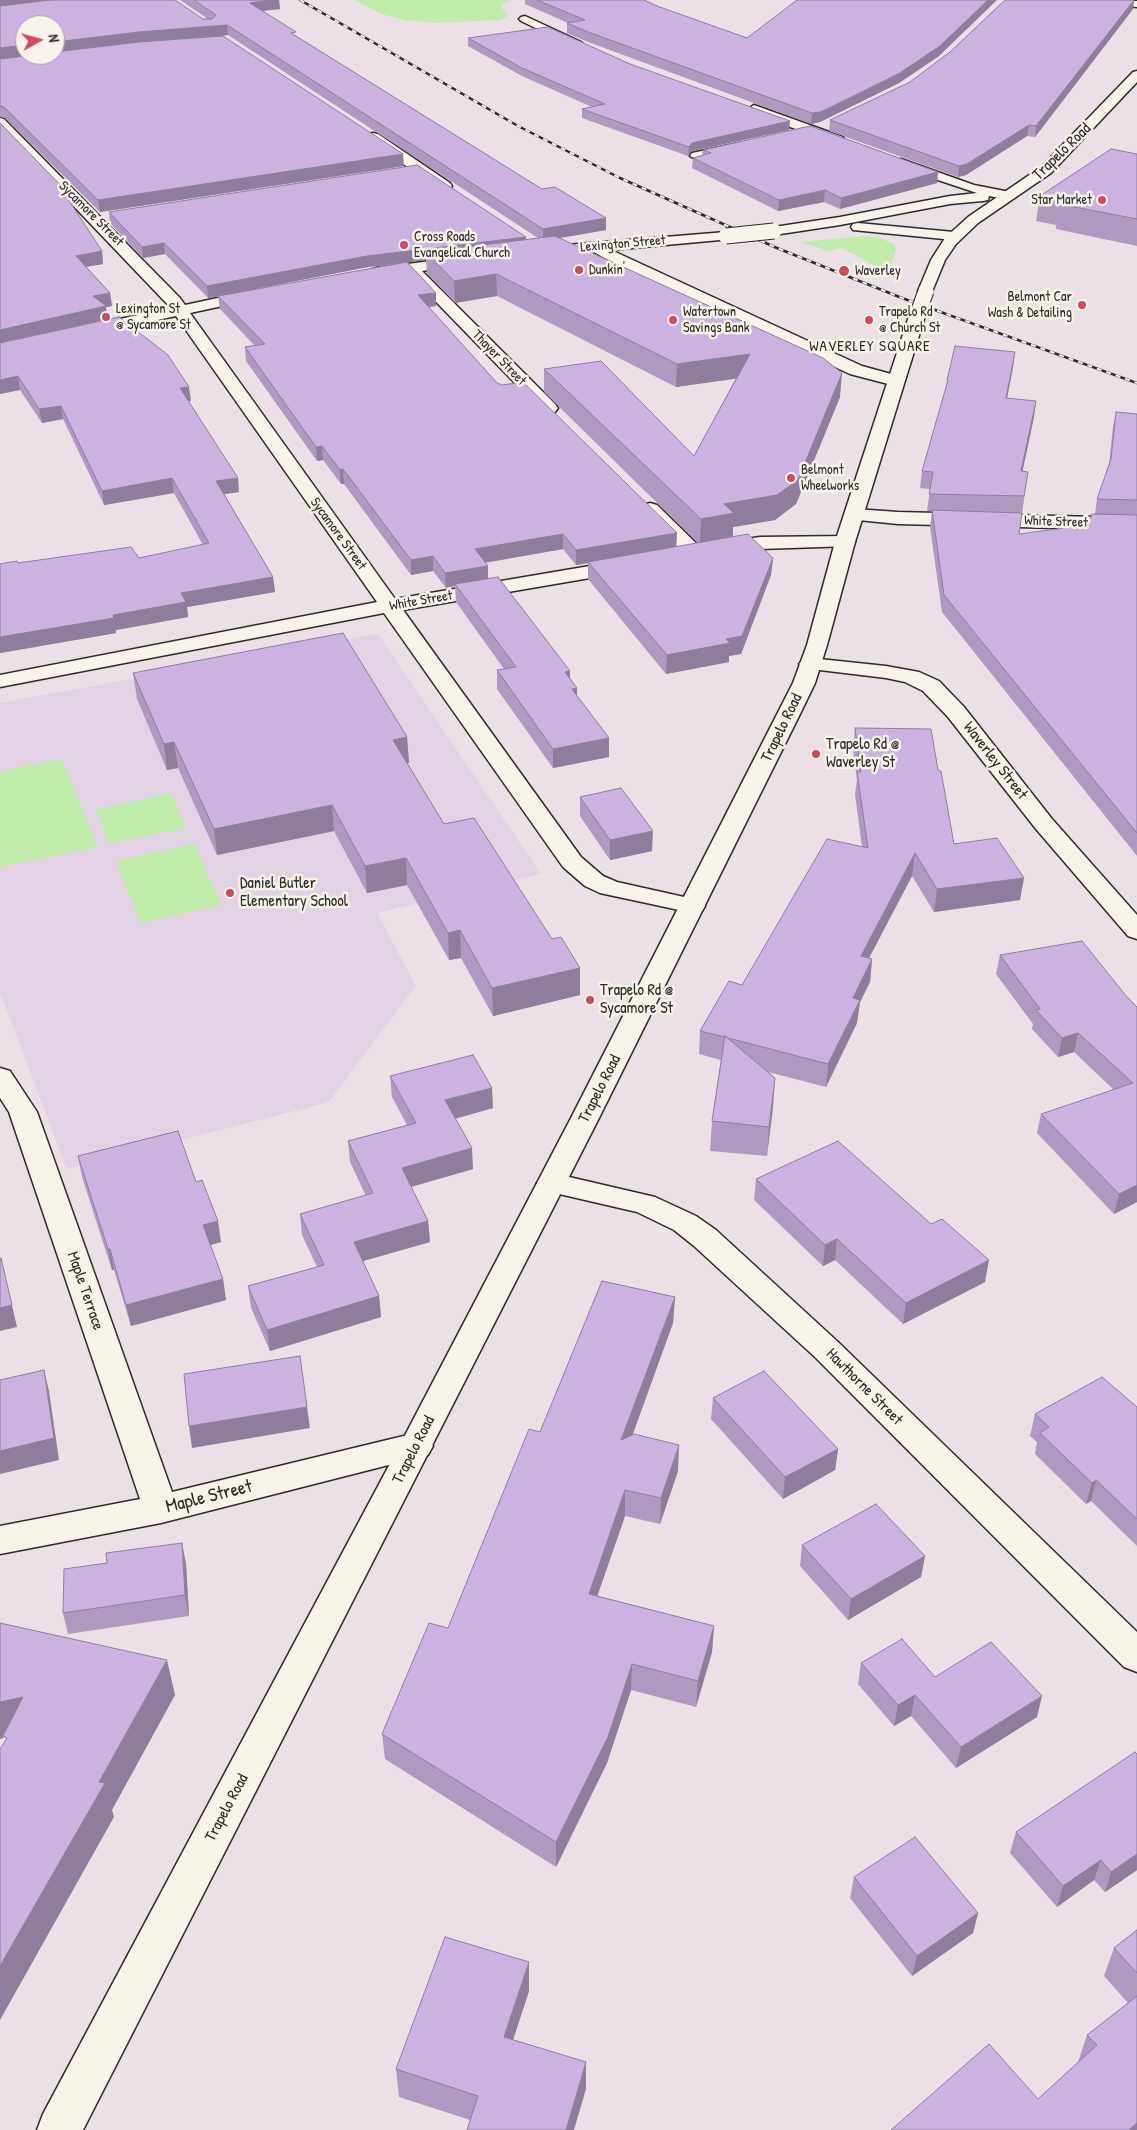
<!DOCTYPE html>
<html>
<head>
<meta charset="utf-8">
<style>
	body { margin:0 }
	#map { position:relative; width:1137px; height:2130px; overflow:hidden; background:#eae0e6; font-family:"Patrick Hand",sans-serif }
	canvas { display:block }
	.north { position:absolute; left:15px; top:15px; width:50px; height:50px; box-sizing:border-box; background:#f7f3e8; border:1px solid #a5a39c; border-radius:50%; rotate:83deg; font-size:14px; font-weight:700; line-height:20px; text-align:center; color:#2b2b2b }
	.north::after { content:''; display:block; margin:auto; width:18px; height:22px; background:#d1495b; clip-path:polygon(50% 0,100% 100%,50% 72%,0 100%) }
</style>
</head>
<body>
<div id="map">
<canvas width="1137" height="2130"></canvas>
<div class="north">N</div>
</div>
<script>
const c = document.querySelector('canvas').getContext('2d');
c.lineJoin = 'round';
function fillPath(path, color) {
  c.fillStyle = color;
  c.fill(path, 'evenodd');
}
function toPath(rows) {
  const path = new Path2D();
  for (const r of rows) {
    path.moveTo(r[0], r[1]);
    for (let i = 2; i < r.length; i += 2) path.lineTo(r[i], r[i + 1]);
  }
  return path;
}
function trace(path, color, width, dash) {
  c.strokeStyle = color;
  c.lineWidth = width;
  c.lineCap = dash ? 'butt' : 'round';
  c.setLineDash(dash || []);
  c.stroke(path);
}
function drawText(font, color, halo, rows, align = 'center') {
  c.font = font + ' "Patrick Hand",sans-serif';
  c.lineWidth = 5;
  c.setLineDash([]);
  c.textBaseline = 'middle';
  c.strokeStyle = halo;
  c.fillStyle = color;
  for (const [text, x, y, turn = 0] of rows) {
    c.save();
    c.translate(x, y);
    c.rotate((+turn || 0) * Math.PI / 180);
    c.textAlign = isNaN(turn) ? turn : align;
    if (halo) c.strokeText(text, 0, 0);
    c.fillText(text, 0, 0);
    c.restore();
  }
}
fillPath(toPath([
	[378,634,541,874,377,913,416,986,329,1102,67,1169,2,997,0,997,0,703]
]), '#e1d2e4');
fillPath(toPath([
	[355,0,513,0,502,4,501,8,507,12,507,17,500,20,433,23,405,20,381,14],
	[866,236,880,238,894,244,896,249,890,267,879,268,842,248,829,251,800,242],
	[62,759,98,847,0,867,0,771],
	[171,794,186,828,109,844,96,809],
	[194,844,222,905,141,923,116,861]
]), '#bfeca9');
const minor = toPath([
	[1085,0,1137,1,1137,7,1090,3,1085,0],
	[525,16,581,42,583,44,581,46,573,46,521,21,519,19,521,17,525,16],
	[754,105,843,137,844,140,838,144,833,143,750,112,748,109,754,105],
	[0,118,4,119,180,298,185,305,255,290,260,292,263,295,260,298,190,313,395,599,625,560,632,562,635,566,632,570,625,572,403,610,581,857,603,876,617,882,702,901,705,906,702,911,693,913,600,893,585,886,563,867,384,613,0,687,0,675,377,602,176,316,89,335,83,333,81,330,83,327,171,308,0,129,0,118],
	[373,133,378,134,450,183,452,186,450,189,440,189,368,140,367,137,368,134,373,133],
	[739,143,744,144,746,147,744,150,697,160,690,156,692,153,739,143],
	[901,159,974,185,1015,193,1017,196,1010,200,989,196,988,200,983,201,950,204,840,225,774,235,769,234,767,231,769,228,774,227,840,217,950,196,977,193,896,166,894,163,901,159],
	[858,223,954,232,959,233,961,236,959,239,954,240,853,230,851,227,853,224,858,223],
	[726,232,731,233,733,236,731,239,611,250,862,366,902,377,904,381,902,385,896,386,850,374,615,264,592,251,542,255,537,254,535,251,537,248,542,247,726,232],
	[462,257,467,258,469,261,467,264,422,271,555,404,558,408,555,412,549,413,543,412,408,273,376,278,371,276,368,273,371,270,376,268,462,257],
	[650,503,657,505,702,549,705,553,702,557,695,559,688,557,643,513,641,509,643,505,650,503],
	[855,509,898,512,1137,518,1137,530,898,524,848,519,846,515,848,511,855,509],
	[845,536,852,538,855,542,852,546,760,549,719,555,712,553,709,549,712,545,719,543,760,537,845,536],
	[810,658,886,666,919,672,939,681,964,707,1052,819,1137,915,1137,939,1128,936,1036,829,948,717,923,691,905,682,886,678,803,668,799,664,803,660,810,658],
	[0,1068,10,1071,37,1112,172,1492,416,1433,428,1437,433,1446,428,1455,161,1523,0,1554,0,1526,140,1499,9,1112,0,1098,0,1068],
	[552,1173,655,1197,696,1216,716,1230,838,1342,1137,1632,1137,1672,1124,1667,816,1358,694,1246,674,1230,637,1212,542,1190,537,1183,542,1176,552,1173]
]);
const major = toPath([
	[1137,71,1137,82,1051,173,978,223,956,244,945,260,931,294,921,294,918,291,931,260,945,238,968,217,1041,167,1133,72,1137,71],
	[918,308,924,310,926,313,855,542,827,645,815,683,801,712,599,1118,83,2130,37,2130,43,2114,401,1443,571,1118,793,683,807,645,835,542,910,313,912,310,918,308]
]);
trace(minor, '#2b2b2b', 3);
trace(major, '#2b2b2b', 3);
fillPath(minor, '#f7f3e8');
fillPath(major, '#f7f3e8');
const rail = toPath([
	[300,0,518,126,620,178,777,248,902,298,1137,383]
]);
trace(rail, '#2b2b2b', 2.5);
trace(rail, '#f7f3e8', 2, [5]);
const minorBridge = toPath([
	[726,236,774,231]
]);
const majorBridge = toPath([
	[918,313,926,291]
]);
trace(minorBridge, '#2b2b2b', 17, []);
trace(majorBridge, '#2b2b2b', 17, []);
trace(minorBridge, '#f7f3e8', 15);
trace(majorBridge, '#f7f3e8', 15);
fillPath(toPath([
	[0,0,208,19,180,0,279,0,280,9,263,11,296,36,606,230,559,238,840,397,796,504,775,520,733,527,733,537,773,558,771,575,741,654,729,656,729,662,666,674,588,579,588,563,576,565,563,549,485,563,488,566,488,579,570,671,570,678,577,688,577,696,609,738,609,757,553,768,497,689,497,670,504,669,456,602,455,586,446,588,433,571,411,575,344,484,341,484,323,460,317,461,246,361,245,347,255,346,220,309,218,296,436,293,436,306,428,307,497,383,677,533,676,547,698,543,544,392,544,369,694,456,736,378,676,387,497,296,455,303,427,273,426,260,368,267,208,298,165,254,143,258,110,223,109,212,526,237,526,240,538,238,228,35,220,36,404,166,100,212,5,118,0,117,0,59,55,52,25,55,30,55,0,59],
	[525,0,644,0,657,6,747,38,939,56,899,83,820,122,811,124,588,42,567,33,567,23,568,23,525,4],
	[1005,0,1134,0,1133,9,1035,137,1027,136,966,175,958,177,829,131,830,120,910,82,950,52],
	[468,38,630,64,789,130,692,151,688,156,582,118,582,109,592,107,522,76,468,46],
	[703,150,938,172,937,183,840,209,824,202,778,211,692,168,693,158,702,155],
	[1137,154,1137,246,1056,229,1056,225,1036,221,1040,196],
	[71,196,73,207,102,251,103,264,86,267,110,293,112,306,106,307,107,319,191,401,188,401,239,492,224,494,273,577,275,592,187,607,188,617,116,630,116,633,0,653,0,564,139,558,203,545,174,493,104,505,63,419,42,423,20,390,0,394],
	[1015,352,1007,398,1034,417,1022,472,1028,472,1019,534,1088,525,1095,514,1097,499,1109,464,1113,427,1116,412,1137,414,1137,856,942,612,930,527,932,511,927,511,930,489,920,488,922,471,946,390,947,380],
	[133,673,407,737,409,763,407,763,444,824,552,939,580,968,580,995,493,1016,461,958,449,960,407,885,367,893,334,831,217,855,178,768,167,770,137,699],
	[855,728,938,770,954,844,1020,900,934,912,912,876,869,958,872,959,870,982,860,1002,857,1023,826,1087,768,1072,775,1078,767,1156,710,1151,712,1121,721,1060,699,1054,700,1031,742,985,862,847,855,794,857,780,853,749],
	[580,797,652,851,610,860,580,816],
	[1000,955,1127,997,1137,1007,1137,1202,1114,1214,1037,1133,1041,1114,1114,1090,1074,1052,1058,1057,1032,1029,1033,1024,996,974],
	[390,1076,493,1108,455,1119,473,1169,411,1187,428,1221,430,1242,363,1261,379,1296,381,1317,270,1351,251,1308,248,1286,317,1267,302,1235,300,1214,366,1196,350,1162,348,1141,407,1125,392,1097],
	[78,1156,196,1182,221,1242,210,1245,223,1279,226,1300,131,1326,114,1270,112,1270,82,1177],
	[756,1179,985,1282,903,1324,835,1260,823,1266,754,1200],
	[675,1297,673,1323,632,1435,678,1471,660,1524,625,1516,597,1596,714,1626,712,1652,696,1707,631,1690,607,1763,556,1867,385,1759,382,1734,448,1628,540,1432],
	[713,1398,838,1449,835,1470,783,1499,711,1419],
	[1137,1407,1137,1546,1091,1501,1086,1504,1035,1454,1037,1442,1030,1436,1035,1414],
	[802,1545,925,1556,921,1577,848,1620,800,1566],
	[186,1564,189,1616,68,1634,63,1613],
	[861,1663,935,1677,1037,1717,956,1768,911,1716,894,1726,858,1684],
	[1137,1754,1137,1870,1105,1892,1094,1880,1057,1907,1010,1853,1016,1832],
	[854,1877,978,1913,973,1933,912,1976,850,1898],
	[1137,1930,1137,2130,1038,2099,1078,2062,1087,2035,1128,2003,1104,1976,1114,1948],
	[529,1991,513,2040,586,2089,470,2120,399,2097,396,2069]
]), '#af99c1');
fillPath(toPath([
	[0,0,50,0,0,6],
	[270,0,279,0,280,9,251,12,250,3],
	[988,0,997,0,939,56,899,83,820,122,811,124,812,113],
	[1134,0,1133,9,1035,137,1036,126],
	[227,25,228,35,140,42,55,52,55,42,139,32],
	[25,45,25,55,30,55,0,59,0,48],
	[790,121,789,130,692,151,688,156,689,147,692,143],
	[1029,125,1027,136,966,175,958,177,959,166],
	[403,154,404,166,100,212,98,200],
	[938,172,937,183,840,209,841,198],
	[825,190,824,202,778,211,779,200],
	[71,196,73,208,68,199],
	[606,218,606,230,543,241,543,229],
	[526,237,526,248,426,252,426,260,368,267,208,298,207,286,367,256],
	[164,243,165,254,143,258,142,247],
	[102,251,103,264,78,268,76,256],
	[496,274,497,296,455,303,454,281],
	[110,293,112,306,106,307,107,319,0,343,0,330,93,296],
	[436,293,436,306,418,308,418,295],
	[1015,352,1013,368,1004,414,1006,398],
	[750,354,748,377,676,387,677,364],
	[842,373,840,397,796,504,775,520,733,527,733,538,700,544,701,519,724,504],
	[18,376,20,390,0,394,0,380],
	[189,387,191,401,182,402,180,388],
	[1036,401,1034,417,1019,488,1021,471],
	[61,406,63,419,42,423,39,409],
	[322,446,323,460,317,461,316,447],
	[343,469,344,484,341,484,340,470],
	[172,478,174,493,104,505,102,491],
	[238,478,239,492,218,495,216,481],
	[677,533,676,548,588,562,588,563,576,565,576,550],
	[563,534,563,549,476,564,475,549],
	[433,556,433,571,411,575,411,560],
	[773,558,771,575,741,654,729,656,729,662,666,674,667,655,726,639],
	[488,566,488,581,455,584,455,586,446,588,445,573],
	[273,577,275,592,187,607,188,617,116,630,116,633,0,653,0,637,113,615,181,593],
	[570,671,570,690,565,672],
	[577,688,577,707,572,689],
	[407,737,409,763,395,766,393,740],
	[609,738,609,757,553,768,553,749],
	[174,742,178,768,167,770,164,744],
	[332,805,334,831,217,855,214,829],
	[653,831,652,851,610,860,610,840],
	[915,853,912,876,858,979,861,956],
	[406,858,407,885,367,893,365,866],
	[1024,878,1020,900,934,912,937,889],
	[460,930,461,958,449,960,448,933],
	[872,959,870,982,860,1002,857,1023,826,1087,828,1064,853,998],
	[580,968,580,995,493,1016,492,988],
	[1078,1033,1074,1052,1058,1057,1062,1038],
	[775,1078,773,1108,767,1156,769,1127],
	[492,1088,493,1108,446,1121,445,1100],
	[472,1148,473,1169,403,1189,402,1168],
	[1137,1185,1137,1202,1114,1214,1119,1194],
	[218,1221,221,1242,206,1246,203,1225],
	[428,1221,430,1242,356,1263,354,1242],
	[837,1239,835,1260,823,1266,825,1245],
	[108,1249,110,1249,114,1270,112,1270],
	[1,1258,17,1327,0,1331,0,1308],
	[989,1260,985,1282,903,1324,906,1303],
	[223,1279,226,1300,131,1326,126,1305],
	[379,1296,381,1317,270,1351,267,1330],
	[675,1297,673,1323,621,1467,621,1440],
	[44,1370,49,1391,59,1460,0,1474,0,1451],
	[307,1407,310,1428,192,1448,189,1426],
	[679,1445,678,1471,660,1524,661,1498],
	[838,1449,835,1470,783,1499,785,1477],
	[1096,1480,1091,1501,1086,1504,1092,1483],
	[625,1490,625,1516,589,1620,589,1594],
	[182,1543,186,1564,189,1616,185,1595],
	[925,1556,921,1577,848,1620,851,1599],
	[714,1626,712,1652,696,1707,698,1681],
	[167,1660,175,1695,112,1810,114,1817,0,2020,0,1966,99,1782],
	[632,1664,631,1690,607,1763,556,1867,556,1842],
	[915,1695,911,1716,894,1726,898,1705],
	[1042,1696,1037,1717,956,1768,961,1747],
	[23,1697,3,1736,4,1738,0,1739,0,1702],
	[1137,1854,1137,1870,1105,1892,1111,1872],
	[1101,1860,1094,1880,1057,1907,1063,1886],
	[978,1913,973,1933,912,1976,917,1956],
	[529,1962,529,1991,505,2064,504,2037],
	[586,2062,586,2089,574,2130,566,2130],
	[1137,2119,1137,2130,1129,2130]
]), '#8f7d9d');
const building = toPath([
	[51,0,175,0,203,19,212,19,216,15,194,0,270,0,250,3,296,32,291,33,542,189,555,187,606,218,543,229,227,25,139,32,55,42,55,25,25,25,25,45,0,48,0,6,51,0],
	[537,0,644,0,657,6,747,38,797,0,988,0,940,46,900,73,821,112,812,113,588,32,567,23,585,20,537,0],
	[1005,0,1134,0,1036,126,1029,125,967,164,959,166,830,120,910,82,950,52,1005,0],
	[548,27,630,64,790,121,692,143,689,147,582,109,605,104,522,68,468,38,548,27],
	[223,36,403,154,98,200,4,107,0,106,0,59,34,55,55,55,55,52,139,42,223,36],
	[0,123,71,196,68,199,102,251,76,256,110,293,93,296,106,306,0,330,0,123],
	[810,126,938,172,841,198,825,190,779,200,693,158,711,153,703,150,810,126],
	[1111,149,1137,154,1137,219,1059,204,1064,200,1040,196,1111,149],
	[417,165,526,237,367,256,207,286,164,243,142,247,109,212,417,165],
	[555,236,823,358,842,373,798,480,777,495,724,504,734,513,701,519,544,369,601,361,694,456,750,354,677,364,496,274,454,281,426,252,555,236],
	[407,262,436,293,418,295,497,383,502,385,523,382,677,533,576,550,563,534,475,549,488,566,445,573,433,556,411,560,343,469,340,470,322,446,316,447,245,347,265,344,218,296,407,262],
	[119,317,168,355,189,387,180,388,238,478,216,481,273,577,181,593,186,602,113,615,114,618,0,637,0,564,17,561,18,563,131,547,139,558,209,543,172,478,102,491,61,406,39,409,18,376,0,380,0,343,119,317],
	[955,346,1015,352,1006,398,1036,401,1021,471,1028,472,1024,496,929,494,933,472,922,471,948,380,947,380,955,346],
	[1116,412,1137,414,1137,500,1097,499,1111,459,1116,412],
	[932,510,1022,513,1019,534,1088,525,1092,514,1137,515,1137,833,944,595,932,510],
	[748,534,773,558,742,636,726,639,730,643,667,655,588,562,748,534],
	[498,577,570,671,565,672,577,688,572,689,609,738,553,749,497,670,516,667,455,584,498,577],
	[343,633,407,737,393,740,444,824,474,818,552,939,561,937,580,968,492,988,460,930,448,933,406,858,365,866,332,805,214,829,174,742,164,744,133,673,343,633],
	[855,728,931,729,938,770,941,771,954,844,997,838,1024,878,937,889,915,853,861,956,872,959,853,998,860,1000,828,1064,728,1038,725,1036,725,1037,700,1031,729,981,742,985,827,839,868,848,857,772,861,772,855,728],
	[621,788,653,831,610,840,580,797,621,788],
	[1082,941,1127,997,1137,1007,1137,1185,1119,1194,1041,1114,1133,1083,1078,1033,1062,1038,1036,1010,1040,1009,1000,955,1082,941],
	[725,1036,775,1078,769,1127,712,1121,725,1036],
	[473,1055,492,1088,445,1100,472,1148,402,1168,428,1221,354,1242,379,1296,267,1330,248,1286,324,1265,300,1214,373,1193,348,1141,416,1123,390,1076,473,1055],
	[178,1131,196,1182,202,1180,218,1221,203,1225,223,1279,126,1305,110,1249,108,1249,78,1156,178,1131],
	[838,1141,931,1224,942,1219,989,1260,906,1303,837,1239,825,1245,756,1179,838,1141],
	[1,1258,12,1305,0,1308,0,1259,1,1258],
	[602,1281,675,1297,621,1440,634,1434,679,1445,661,1498,625,1490,589,1594,714,1626,698,1681,632,1664,608,1737,556,1842,382,1734,429,1623,448,1628,529,1429,540,1432,602,1281],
	[300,1356,307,1407,189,1426,184,1374,300,1356],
	[44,1370,54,1438,0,1451,0,1380,44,1370],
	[764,1371,838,1449,785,1477,713,1398,764,1371],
	[1102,1377,1137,1407,1137,1519,1096,1480,1092,1483,1040,1433,1049,1427,1035,1414,1102,1377],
	[876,1504,925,1556,851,1599,802,1545,876,1504],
	[182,1543,185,1595,63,1613,64,1569,107,1563,106,1553,182,1543],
	[0,1623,167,1660,99,1782,105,1783,0,1966,0,1749,7,1738,3,1736,23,1697,0,1702,0,1623],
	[902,1639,935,1677,991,1642,1042,1696,961,1747,915,1695,898,1705,861,1663,902,1639],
	[1135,1752,1137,1754,1137,1854,1111,1872,1101,1860,1063,1886,1016,1832,1135,1752],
	[915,1837,978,1913,917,1956,854,1877,915,1837],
	[1137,1930,1137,1973,1114,1948,1137,1930],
	[445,1937,529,1962,504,2037,586,2062,566,2130,467,2130,478,2096,396,2069,445,1937],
	[1137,1996,1137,2123,1129,2130,891,2130,989,2044,1038,2099,1097,2045,1087,2035,1137,1996]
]);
fillPath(building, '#ccb2e0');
trace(building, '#8f7d9d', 1);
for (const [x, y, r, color] of [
	[1102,200,5,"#d1495b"],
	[404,245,5,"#d1495b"],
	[579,270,5,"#d1495b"],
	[844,271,6,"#d1495b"],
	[1082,305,5,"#d1495b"],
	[106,317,5,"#d1495b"],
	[673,320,5,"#d1495b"],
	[869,320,5,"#d1495b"],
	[791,478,5,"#d1495b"],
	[816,754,5,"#d1495b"],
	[230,893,5,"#d1495b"],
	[590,1000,5,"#d1495b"]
]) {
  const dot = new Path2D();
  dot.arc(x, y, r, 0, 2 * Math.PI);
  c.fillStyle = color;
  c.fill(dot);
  trace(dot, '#f7f3e8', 2);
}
drawText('14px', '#2b2b2b', '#f7f3e8', [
	["Star Market",1092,200,"right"],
	["Cross Roads",414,237],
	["Evangelical Church",414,253],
	["Dunkin'",589,270],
	["Waverley",855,271],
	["Belmont Car",1072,297,"right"],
	["Wash & Detailing",1072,313,"right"],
	["Lexington St",116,309],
	["@ Sycamore St",116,325],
	["Watertown",683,312],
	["Savings Bank",683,328],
	["Trapelo Rd",879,312],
	["@ Church St",879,328],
	["Belmont",801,470],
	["Wheelworks",801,486]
], 'left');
drawText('14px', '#2b2b2b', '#f7f3e8', [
	["Sycamore Street",91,214,45],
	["Lexington Street",623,244,-5],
	["Thayer Street",499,358,46],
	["White Street",1056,522,2],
	["Sycamore Street",338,534,54],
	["White Street",421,601,-10]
]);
c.letterSpacing = '1px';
drawText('15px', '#2b2b2b', '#f7f3e8', [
	["WAVERLEY SQUARE",870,347]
]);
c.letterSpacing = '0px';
drawText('16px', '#2b2b2b', '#f7f3e8', [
	["Trapelo Road",1062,152,-44],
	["Trapelo Road",782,728,-64],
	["Waverley Street",995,761,52],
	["Trapelo Road",600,1089,-63],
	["Maple Terrace",85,1291,71],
	["Hawthorne Street",864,1387,45],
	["Trapelo Road",414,1450,-63],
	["Trapelo Road",227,1808,-62]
]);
drawText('16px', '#2b2b2b', '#f7f3e8', [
	["Trapelo Rd @",826,745],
	["Waverley St",826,763],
	["Daniel Butler",240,884],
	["Elementary School",240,902],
	["Trapelo Rd @",600,991],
	["Sycamore St",600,1009]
], 'left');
drawText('19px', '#2b2b2b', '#f7f3e8', [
	["Maple Street",209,1497,-14]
]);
</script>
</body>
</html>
